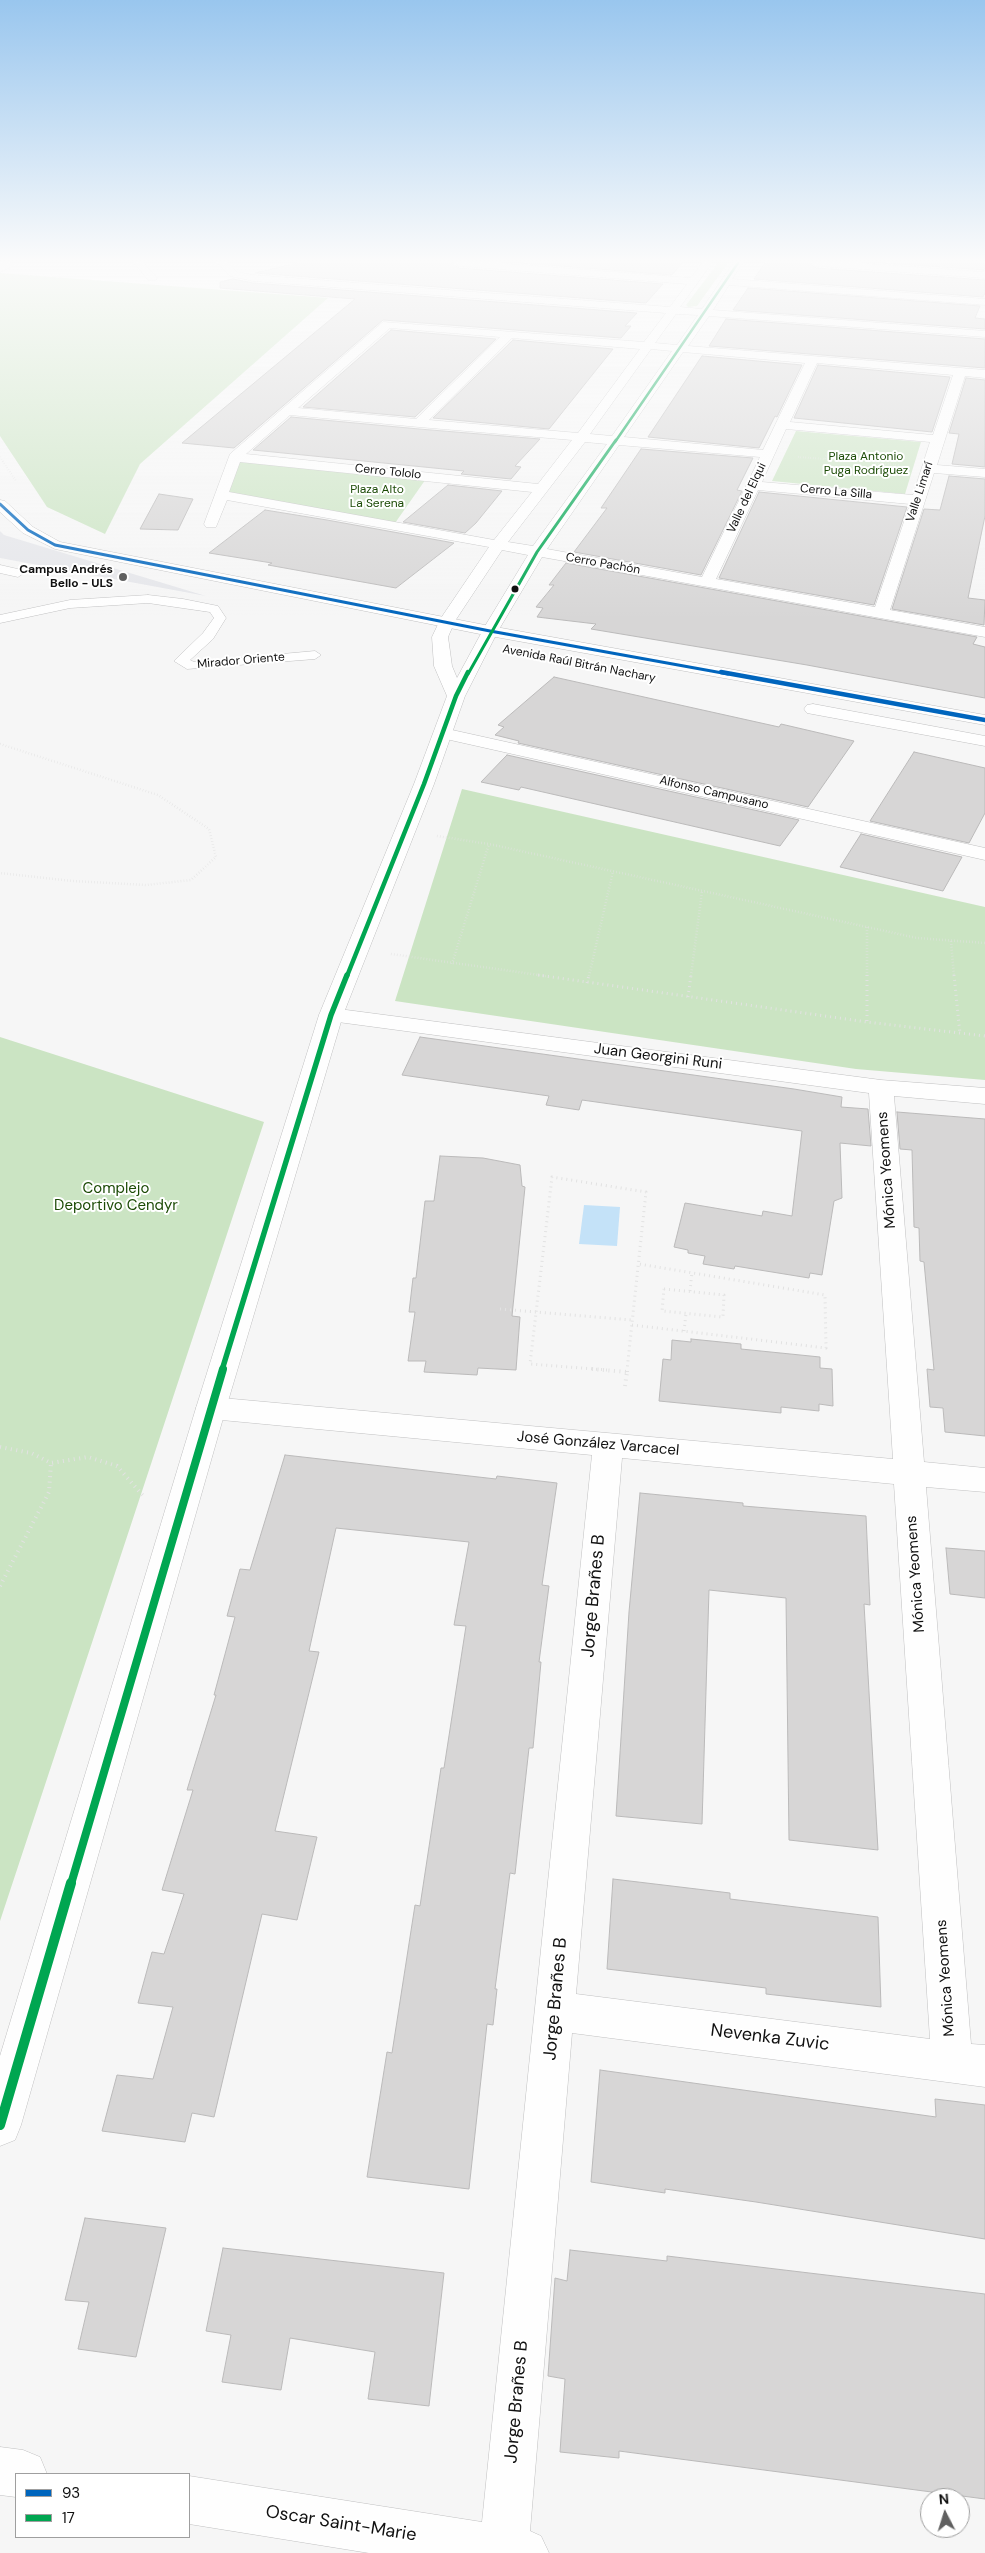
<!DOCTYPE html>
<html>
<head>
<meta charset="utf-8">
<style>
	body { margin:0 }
	#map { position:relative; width:985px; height:2553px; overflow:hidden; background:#f6f6f6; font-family:"DM Sans",sans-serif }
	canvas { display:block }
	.legend { position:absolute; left:15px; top:2473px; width:175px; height:65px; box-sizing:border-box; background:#fff; border:1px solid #9f9f9f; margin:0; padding:6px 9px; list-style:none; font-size:15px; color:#101010 }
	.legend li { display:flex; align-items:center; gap:10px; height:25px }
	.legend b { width:25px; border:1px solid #9f9f9f }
	.north { position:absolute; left:920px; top:2488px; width:50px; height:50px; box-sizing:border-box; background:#fff; border:1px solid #9f9f9f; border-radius:50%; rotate:355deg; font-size:14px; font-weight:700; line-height:20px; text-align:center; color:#101010 }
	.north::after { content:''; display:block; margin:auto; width:18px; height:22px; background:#606060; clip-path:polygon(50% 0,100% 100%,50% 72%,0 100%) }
</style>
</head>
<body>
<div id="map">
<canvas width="985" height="2553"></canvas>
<ul class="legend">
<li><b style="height:6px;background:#0065bd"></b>93</li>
<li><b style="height:6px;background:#00a651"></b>17</li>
</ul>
<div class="north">N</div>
</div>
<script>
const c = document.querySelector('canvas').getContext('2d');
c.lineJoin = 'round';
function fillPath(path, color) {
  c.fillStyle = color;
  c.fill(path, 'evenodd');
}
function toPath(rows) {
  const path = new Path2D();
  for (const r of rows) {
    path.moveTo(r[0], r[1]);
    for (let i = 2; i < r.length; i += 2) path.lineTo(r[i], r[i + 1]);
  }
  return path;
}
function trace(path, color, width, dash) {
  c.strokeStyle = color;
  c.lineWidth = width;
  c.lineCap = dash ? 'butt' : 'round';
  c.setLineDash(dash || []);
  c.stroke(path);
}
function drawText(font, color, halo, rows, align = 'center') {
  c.font = font + ' "DM Sans",sans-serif';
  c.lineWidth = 4;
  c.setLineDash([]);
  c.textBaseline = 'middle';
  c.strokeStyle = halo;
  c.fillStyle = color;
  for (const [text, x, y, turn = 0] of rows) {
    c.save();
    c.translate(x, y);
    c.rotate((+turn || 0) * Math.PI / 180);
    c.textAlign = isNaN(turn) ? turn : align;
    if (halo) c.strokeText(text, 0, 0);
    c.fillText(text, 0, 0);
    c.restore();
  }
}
fillPath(toPath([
	[0,531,4,535,206,596,0,558]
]), '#e5e6ea');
fillPath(toPath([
	[718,263,728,263,697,306,688,307,686,305],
	[0,273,328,298,140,464,105,534,47,507,0,436],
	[796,431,921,442,905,494,772,481],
	[235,457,428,476,393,526,221,495],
	[462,789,985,907,985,1080,856,1069,395,1001],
	[0,1037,264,1122,0,1921]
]), '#cbe4c3');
fillPath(toPath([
	[584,1205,620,1207,617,1246,579,1244]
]), '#c4e2f8');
const building = toPath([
	[298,263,452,263,459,268,663,284,646,303,255,273,298,263],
	[522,263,682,263,672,275,522,263],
	[765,263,809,263,816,268,985,280,985,293,983,297,754,279,765,263],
	[884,263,985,263,985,270,884,263],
	[233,279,253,283,637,313,625,326,631,326,621,338,383,320,234,448,182,443,355,299,220,288,220,282,233,279],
	[748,288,980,306,975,318,985,319,985,329,733,310,748,288],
	[726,319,985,339,985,368,709,346,726,319],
	[391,330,496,339,415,417,303,407,391,330],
	[513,340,613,349,549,429,433,418,513,340],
	[702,356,802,365,777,417,775,416,759,448,648,437,702,356],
	[818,365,950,377,932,432,794,418,818,365],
	[966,378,985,380,985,467,952,464,959,434,949,433,966,378],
	[291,417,419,429,540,439,515,466,521,467,511,479,461,474,464,471,253,450,291,417],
	[641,449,753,458,737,490,742,491,701,575,574,552,607,508,601,508,641,449],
	[949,476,985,479,985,516,968,598,985,600,984,625,892,609,924,509,940,510,949,476],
	[448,485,502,491,476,523,465,533,403,522,448,485],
	[759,492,907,507,874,605,719,578,759,492],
	[159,494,193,499,178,530,140,529,159,494],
	[265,510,327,520,454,543,396,588,268,565,272,563,209,553,265,510],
	[566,563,977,637,973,644,985,647,985,698,807,665,591,629,596,624,537,617,543,608,536,607,554,585,549,585,566,563],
	[554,677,779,727,781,724,854,741,808,807,518,743,519,741,495,735,504,727,498,725,554,677],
	[914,752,985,768,985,813,969,843,870,821,914,752],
	[507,755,799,820,780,846,521,787,519,790,481,782,507,755],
	[861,834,962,857,943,891,840,867,861,834],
	[420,1037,794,1089,842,1097,841,1107,868,1109,871,1146,840,1143,842,1198,834,1201,822,1275,810,1273,809,1278,735,1266,734,1269,703,1264,705,1256,688,1253,688,1250,674,1247,685,1203,762,1216,763,1211,792,1216,802,1131,582,1100,579,1110,546,1105,549,1096,402,1075,420,1037],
	[897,1112,985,1119,985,1436,945,1432,943,1408,930,1407,927,1369,934,1370,924,1262,920,1261,919,1228,914,1227,912,1150,900,1149,897,1112],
	[440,1156,483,1158,520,1165,522,1186,525,1187,512,1316,520,1317,516,1370,478,1368,477,1375,424,1372,426,1361,408,1361,415,1312,409,1312,413,1278,416,1278,425,1201,434,1201,440,1156],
	[691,1339,741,1344,741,1349,820,1357,820,1368,832,1369,833,1406,819,1404,819,1411,781,1407,781,1413,659,1401,663,1359,671,1360,672,1340,691,1342,691,1339],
	[285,1455,496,1479,497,1476,557,1483,542,1585,549,1586,539,1662,541,1662,533,1748,529,1748,515,1874,510,1873,495,1989,497,1989,493,2025,487,2024,469,2189,367,2177,387,2052,392,2053,415,1905,420,1906,441,1768,444,1768,466,1626,454,1625,469,1542,336,1528,309,1651,319,1652,275,1831,317,1837,297,1920,262,1914,214,2117,192,2113,185,2142,102,2131,117,2075,153,2079,173,2007,138,2003,152,1952,164,1954,184,1894,162,1890,193,1790,187,1790,216,1695,214,1695,235,1617,227,1616,240,1569,250,1570,285,1455],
	[640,1493,743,1503,743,1506,866,1516,870,1605,864,1604,878,1850,789,1840,786,1598,709,1590,702,1824,616,1816,629,1612,640,1493],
	[946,1548,985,1551,985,1598,950,1594,946,1548],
	[613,1879,730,1893,730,1899,878,1917,881,2007,766,1994,766,1988,607,1969,613,1879],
	[600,2070,936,2117,935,2099,985,2105,985,2239,756,2202,665,2189,665,2193,591,2182,600,2070],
	[85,2218,166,2228,136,2357,78,2349,89,2302,65,2300,85,2218],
	[223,2248,444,2273,429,2406,368,2399,375,2352,290,2338,281,2390,222,2382,231,2335,206,2331,223,2248],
	[570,2250,667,2261,667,2256,985,2294,985,2499,619,2451,619,2458,560,2452,565,2379,548,2376,555,2278,567,2281,570,2250]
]);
fillPath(building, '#d7d6d6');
trace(building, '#bbbaba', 1);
const service = toPath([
	[0,565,22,570,24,573,18,577,0,573,0,565],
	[148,595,183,599,218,606,226,618,213,639,190,660,194,662,315,651,321,655,315,659,187,669,174,661,203,633,214,618,210,612,148,603,70,608,0,623,0,615,70,600,148,595]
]);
const minor = toPath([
	[0,263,10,263,13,266,0,272,0,263],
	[134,263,144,263,157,278,156,280,148,280,134,263],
	[217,263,228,263,237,272,253,275,670,307,687,284,459,266,454,263,498,263,691,278,702,263,712,263,680,307,702,309,733,263,743,263,732,279,985,299,985,305,729,285,713,310,985,331,985,337,709,316,688,346,985,370,985,378,965,376,937,465,985,469,985,477,934,473,890,610,985,627,985,637,542,557,498,631,490,636,482,631,528,555,502,550,453,624,447,626,439,621,489,547,227,500,216,527,206,527,204,524,230,454,383,322,644,342,666,313,253,281,230,276,217,263],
	[676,314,698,315,677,345,655,343,676,314],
	[390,328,500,337,416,419,298,408,390,328],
	[512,338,640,349,578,433,429,420,512,338],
	[651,349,672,351,612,436,590,434,651,349],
	[683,352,805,363,763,450,624,437,683,352],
	[817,363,953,375,933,435,790,422,817,363],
	[290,415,419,427,572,440,538,484,246,454,290,415],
	[786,429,930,442,913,495,762,482,786,429],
	[585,442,607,444,533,546,508,542,585,442],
	[619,445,760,457,702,577,547,549,619,445],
	[240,462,532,492,494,540,229,492,240,462],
	[758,490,910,504,875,607,716,579,758,490],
	[811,263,858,263,985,272,985,278,816,266,811,263],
	[443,728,985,848,985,860,437,737,434,733,437,729,443,728],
	[331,1008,881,1080,985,1088,985,1104,894,1096,924,1462,985,1468,985,1492,926,1487,971,2044,985,2045,985,2087,572,2033,530,2531,541,2536,549,2553,369,2553,189,2524,189,2476,482,2522,592,1455,211,1419,200,1416,196,1408,200,1400,211,1397,893,1459,869,1093,323,1020,319,1015,323,1010,331,1008],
	[622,1458,894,1484,930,2039,576,1994,622,1458],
	[0,2447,23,2450,40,2457,47,2474,16,2474,16,2497,0,2495,0,2447]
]);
const tertiary = toPath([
	[447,616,455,621,448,637,452,666,457,678,484,628,490,626,498,631,465,696,434,784,343,1015,226,1408,21,2125,15,2140,0,2146,0,2056,196,1408,319,1015,414,784,447,696,434,666,432,637,441,618,447,616]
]);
const secondary = toPath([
	[0,500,5,501,33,527,60,542,490,626,985,715,985,725,490,636,55,549,23,533,0,512,0,500],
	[813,704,985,736,985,746,807,713,804,709,807,705,813,704]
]);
trace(service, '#c0c0c1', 1);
trace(minor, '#c0c0c1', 1);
trace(tertiary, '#c0c0c1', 1);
trace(secondary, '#c0c0c1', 1);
trace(toPath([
	[0,457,16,481],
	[798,457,825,459,826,455],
	[877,459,875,463,899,465]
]), '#e2e2e2', 2, [0.5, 2]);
trace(toPath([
	[0,744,158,795,209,829,216,857,191,880,146,885,72,881,0,873],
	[437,836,489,844,917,938,985,943],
	[867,927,867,976],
	[951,941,954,976],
	[391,954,546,976],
	[452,964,489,844],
	[589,976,613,871],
	[691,976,702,891]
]), '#e2e2e2', 2.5, [0.5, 2.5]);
trace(toPath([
	[538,975,867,1022,985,1036],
	[867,975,867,1022],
	[954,975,960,1034],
	[587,983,589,975],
	[688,997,691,975],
	[664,1289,724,1295,723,1317,662,1311,664,1289],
	[690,1291,692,1272],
	[500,1309,632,1320],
	[632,1325,826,1348,825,1295,639,1264],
	[684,1331,686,1314],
	[607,1370,530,1364,552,1177,646,1192,627,1370]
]), '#e2e2e2', 3, [1, 4]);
trace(toPath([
	[592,1369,627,1372],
	[627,1372,627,1369],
	[625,1386,627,1372],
	[0,1447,31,1453,51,1463,88,1457,117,1466,145,1498],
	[0,1586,49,1492,51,1463]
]), '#e2e2e2', 4, [1, 4.5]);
fillPath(service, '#fefefe');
fillPath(minor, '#fefefe');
fillPath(tertiary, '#fefefe');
fillPath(secondary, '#fefefe');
trace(toPath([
	[0,504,28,530,55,545,490,631,728,674]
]), '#0065bd', 3);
trace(toPath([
	[721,672,985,720]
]), '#0065bd', 4.5);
trace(toPath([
	[615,442,738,263]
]), '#00a651', 2.5);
trace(toPath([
	[468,674,537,552,616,440]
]), '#00a651', 3);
trace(toPath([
	[347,976,424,784,456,696,468,672]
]), '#00a651', 4.5);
trace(toPath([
	[222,1370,331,1015,347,975]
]), '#00a651', 5.5);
trace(toPath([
	[71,1884,223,1369]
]), '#00a651', 8);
trace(toPath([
	[0,2125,71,1883]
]), '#00a651', 10);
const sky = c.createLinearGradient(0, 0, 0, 620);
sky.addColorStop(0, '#99c6ee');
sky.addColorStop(0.42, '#fbfbfb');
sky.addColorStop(1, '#fbfbfb00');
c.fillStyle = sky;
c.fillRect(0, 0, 985, 620);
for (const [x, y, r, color] of [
	[123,577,5,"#606060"],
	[515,589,4.5,"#101010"]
]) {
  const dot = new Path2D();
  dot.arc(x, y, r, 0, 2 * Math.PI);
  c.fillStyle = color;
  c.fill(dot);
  trace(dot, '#fff', 2);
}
drawText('12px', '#1c4b06', '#fff', [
	["Plaza Antonio",866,457],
	["Puga Rodríguez",866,471],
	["Plaza Alto",377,490],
	["La Serena",377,504]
]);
drawText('12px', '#101010', '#fff', [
	["Cerro Tololo",388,472,6],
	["Cerro La Silla",836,492,5],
	["Valle Limarí",920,492,-72],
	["Valle del Elqui",747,498,-65],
	["Cerro Pachón",603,564,10],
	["Mirador Oriente",241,661,-5],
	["Avenida Raúl Bitrán Nachary",579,664,11],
	["Alfonso Campusano",714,793,13]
]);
drawText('bold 12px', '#101010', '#fff', [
	["Campus Andrés",113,570],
	["Bello - ULS",113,584]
], 'right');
drawText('15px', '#101010', '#fff', [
	["Juan Georgini Runi",658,1057,7],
	["Mónica Yeomens",887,1170,-94],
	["José González Varcacel",598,1444,5],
	["Mónica Yeomens",916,1574,-94],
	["Mónica Yeomens",946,1978,-94]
]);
drawText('15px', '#1c4b06', '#fff', [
	["Complejo",116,1189],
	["Deportivo Cendyr",116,1206]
]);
drawText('18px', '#101010', '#fff', [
	["Jorge Brañes B",594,1596,-85],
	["Jorge Brañes B",556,1999,-85],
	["Nevenka Zuvic",770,2038,7],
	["Jorge Brañes B",517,2402,-85],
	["Oscar Saint-Marie",341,2524,9]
]);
</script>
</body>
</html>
